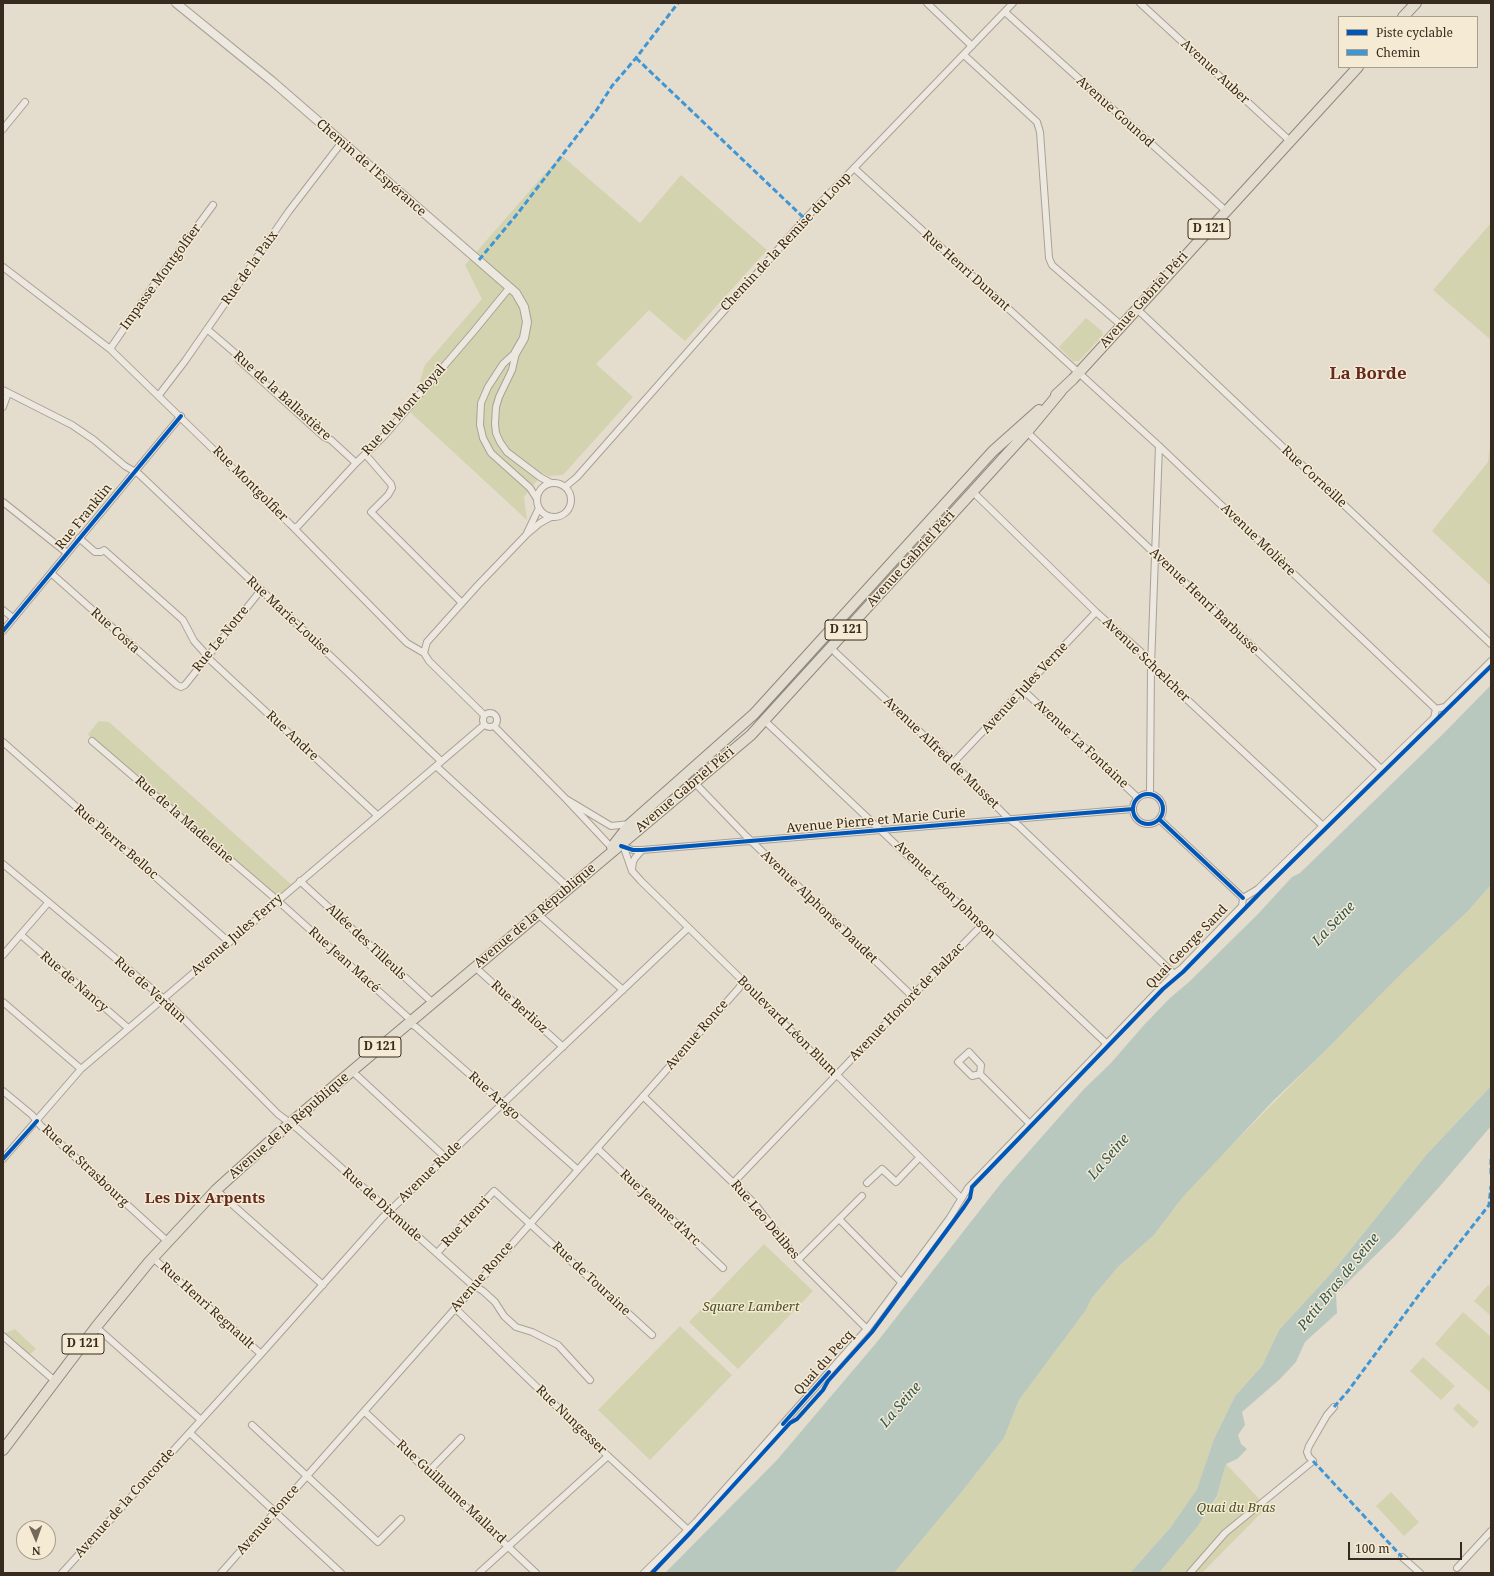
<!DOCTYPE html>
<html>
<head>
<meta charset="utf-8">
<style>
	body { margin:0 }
	#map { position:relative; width:1494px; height:1576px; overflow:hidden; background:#e4dccd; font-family:"Noto Serif",serif }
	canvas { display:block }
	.frame { position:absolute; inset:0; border:4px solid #372a1e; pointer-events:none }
	.legend { position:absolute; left:1338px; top:16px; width:140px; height:52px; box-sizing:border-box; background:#f5ead3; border:1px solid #a99d8b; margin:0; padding:5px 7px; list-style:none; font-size:12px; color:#372a1e }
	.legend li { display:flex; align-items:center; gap:8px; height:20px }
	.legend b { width:20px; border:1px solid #a99d8b }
	.north { position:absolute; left:16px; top:1520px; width:40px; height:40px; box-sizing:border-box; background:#f5ead3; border:1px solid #a99d8b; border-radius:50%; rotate:178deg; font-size:11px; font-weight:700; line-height:16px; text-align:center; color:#372a1e }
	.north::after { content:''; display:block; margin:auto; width:14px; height:18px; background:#74685b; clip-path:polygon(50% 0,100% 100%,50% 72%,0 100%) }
	.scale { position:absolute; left:1348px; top:1542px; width:114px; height:18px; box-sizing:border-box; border:2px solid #372a1e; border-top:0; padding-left:5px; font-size:12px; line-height:14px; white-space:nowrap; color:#372a1e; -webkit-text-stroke:3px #f5ead3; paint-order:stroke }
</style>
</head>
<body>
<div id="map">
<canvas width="1494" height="1576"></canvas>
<div class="frame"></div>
<ul class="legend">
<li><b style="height:5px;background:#0057b8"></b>Piste cyclable</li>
<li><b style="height:5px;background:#3e96d5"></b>Chemin</li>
</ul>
<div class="north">N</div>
<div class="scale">100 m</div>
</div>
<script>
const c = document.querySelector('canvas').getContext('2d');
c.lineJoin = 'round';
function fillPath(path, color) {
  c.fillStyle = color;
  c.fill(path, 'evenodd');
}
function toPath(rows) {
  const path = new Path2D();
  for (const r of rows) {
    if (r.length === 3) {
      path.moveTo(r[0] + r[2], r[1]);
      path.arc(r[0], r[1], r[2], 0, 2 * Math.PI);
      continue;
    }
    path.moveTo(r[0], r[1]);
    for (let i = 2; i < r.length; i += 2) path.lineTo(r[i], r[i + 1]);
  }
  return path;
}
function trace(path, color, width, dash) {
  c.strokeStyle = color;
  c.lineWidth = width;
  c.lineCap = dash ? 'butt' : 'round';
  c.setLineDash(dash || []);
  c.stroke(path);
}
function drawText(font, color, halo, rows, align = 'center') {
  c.font = font + ' "Noto Serif",serif';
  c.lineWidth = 3;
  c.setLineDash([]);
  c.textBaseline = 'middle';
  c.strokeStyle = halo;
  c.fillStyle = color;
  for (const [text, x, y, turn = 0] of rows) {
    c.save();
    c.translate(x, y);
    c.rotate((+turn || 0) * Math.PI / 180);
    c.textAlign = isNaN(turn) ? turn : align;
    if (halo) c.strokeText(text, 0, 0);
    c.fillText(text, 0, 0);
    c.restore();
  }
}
fillPath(toPath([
	[561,155,640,223,681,175,767,250,685,341,649,310,596,364,633,397,563,475,548,476,543,473,524,497,527,520,410,412,425,365,482,299,465,265],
	[1491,223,1491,340,1433,290],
	[1086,318,1102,331,1103,335,1079,361,1073,361,1059,347],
	[1491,436,1491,586,1432,531,1488,462],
	[99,721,109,722,293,886,277,900,92,741,88,734],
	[1491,885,1491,1086,1427,1154,1334,1270,1279,1330,1262,1366,1235,1396,1215,1437,1197,1489,1170,1528,1130,1573,894,1573,960,1494,1004,1438,1019,1400,1086,1310,1091,1299,1118,1267,1154,1235,1182,1198,1219,1158,1401,974,1467,912],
	[764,1244,813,1291,738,1369,689,1322],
	[1488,1285,1491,1287,1491,1316,1474,1301],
	[1463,1312,1491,1337,1491,1393,1435,1344],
	[680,1326,732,1375,650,1460,598,1410],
	[15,1329,36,1349,28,1356,3,1334],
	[1423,1357,1455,1386,1441,1400,1410,1371],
	[1458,1403,1479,1422,1473,1428,1453,1409],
	[1226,1464,1267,1507,1202,1573,1159,1573,1198,1526,1217,1497],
	[1391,1492,1419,1522,1404,1536,1376,1506]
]), '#d4d3b0');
fillPath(toPath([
	[1491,685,1491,885,1467,912,1401,974,1322,1054,1273,1101,1182,1198,1154,1235,1118,1267,1091,1299,1086,1310,1019,1400,1004,1438,960,1494,894,1573,665,1573,777,1460,877,1342,1002,1182,1084,1089,1111,1063,1144,1025,1170,998,1189,982,1258,914,1292,877,1300,873,1444,733],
	[1491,1086,1491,1126,1441,1185,1395,1236,1336,1294,1337,1313,1305,1342,1296,1362,1280,1379,1242,1412,1245,1425,1238,1435,1241,1444,1247,1449,1237,1459,1226,1464,1217,1496,1198,1526,1159,1573,1130,1573,1170,1528,1197,1489,1214,1439,1235,1396,1262,1366,1279,1330,1334,1270,1427,1154]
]), '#b9c8be');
const minor = toPath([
	[927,3,972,46],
	[1140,3,1290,141],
	[1005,12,1226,211],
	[964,55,1037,122,1040,132,1049,258,1052,265,1121,325],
	[3,129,25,102],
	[854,168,1159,446,1436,709],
	[3,267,110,349,290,524,407,643,424,653,429,661,484,715],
	[1137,309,1491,644],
	[207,329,235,353,239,360,324,437,331,440,356,463],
	[110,349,151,289,213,205],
	[516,352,503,364,488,387,481,403,480,425,483,438,491,453,530,488,537,499],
	[516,353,512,370,499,397,496,407,495,424,496,433,500,442,507,452,540,477,551,483],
	[3,390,72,425,94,440,125,466,139,474,441,761],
	[159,395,185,361,289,211,342,142],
	[3,407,8,393],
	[1027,432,1381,769],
	[365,454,391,484,392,488,388,495,371,512,462,603],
	[554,500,17],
	[565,487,577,477,805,219,1013,3],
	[972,491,1096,612,1141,652,1151,666,1323,826],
	[3,502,67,553],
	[294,528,298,526,356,463,385,435,474,331,510,287],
	[527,533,539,508],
	[79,538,95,552,101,552,104,550,183,620,194,641,203,651,207,657,377,815],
	[51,573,177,685,181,687,185,685,261,590],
	[3,610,13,618],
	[3,631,181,416],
	[831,647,835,652,953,763,1009,819,1019,826,1174,974],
	[424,653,427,642,478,585,527,534,540,523,551,517],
	[1023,690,1138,798],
	[1436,709,1445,707,1491,661],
	[490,720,7],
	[765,721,1107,1044],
	[494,726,566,799],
	[92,741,277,900,412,1021],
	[3,742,229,942],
	[953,763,1096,612],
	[436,766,569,888],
	[694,782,746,836,912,996],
	[1150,794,1151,666,1159,446],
	[1148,809,15],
	[1159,819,1243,898],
	[630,824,611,826,566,799,611,847,621,846,633,850,642,850,1133,809],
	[624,848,632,871,641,881,743,981,829,1070,837,1075,961,1198],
	[3,864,164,999,278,1114,298,1129,470,1283,483,1291,495,1302,504,1316,516,1327,532,1332,558,1345,590,1380],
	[632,869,633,862,635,858,642,850],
	[300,881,433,1003],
	[538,914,623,990],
	[21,935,128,1028],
	[3,955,48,903],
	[475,967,563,1047],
	[3,1002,81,1069],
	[409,1023,416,1027,578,1170],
	[969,1052,981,1065,980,1074,972,1076,958,1062,969,1052],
	[352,1071,445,1157],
	[980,1074,1030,1124],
	[3,1091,32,1115,41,1126,167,1241],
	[643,1096,755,1204,798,1260,867,1329],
	[597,1148,723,1268],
	[3,1159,81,1069,484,725],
	[734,1182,912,996,981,926],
	[867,1183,882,1169,896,1182,919,1158],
	[216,1190,323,1285],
	[839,1219,902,1283],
	[437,1253,494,1191,652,1335],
	[153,1258,261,1354],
	[798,1260,862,1196],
	[455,1308,608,1456,688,1530],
	[96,1327,201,1420],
	[3,1336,55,1381],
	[365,1412,536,1573],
	[252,1425,378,1542,401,1519],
	[190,1433,341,1573],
	[429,1471,461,1438],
	[1402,1557,1420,1573],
	[1457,1568,1491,1531],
	[62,1573,261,1354,383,1217,688,928],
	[221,1573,739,988,743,981],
	[479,1573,608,1456],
	[644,1573,696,1522,867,1329,949,1219,968,1188,1174,974,1181,969,1242,906,1243,898,1258,889,1434,718,1436,709],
	[1190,1573,1225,1533,1313,1461,1309,1457,1307,1452,1309,1446,1327,1415,1334,1407]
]);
const tertiary = toPath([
	[176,3,272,81,516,293,524,307,527,322,524,338,516,352]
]);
const primary = toPath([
	[1403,17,1416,3],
	[1056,395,1073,379,1358,67],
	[612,847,630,824,754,714,993,451,1039,410],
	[3,1450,96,1327,149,1262,216,1190,289,1124,751,735,1027,432,1061,391]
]);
trace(minor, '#a9a196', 8);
trace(tertiary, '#a9a196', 10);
trace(primary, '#8f877d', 12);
trace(minor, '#ece7df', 6);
trace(tertiary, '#ece7df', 8);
trace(primary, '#e3ddd0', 10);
trace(toPath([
	[636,58,805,219],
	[479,260,518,213,596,111,612,86,636,58,678,3],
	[1491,1159,1491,1175],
	[1334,1407,1348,1391,1424,1288,1489,1205,1491,1186],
	[1313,1461,1402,1557]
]), '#3e96d5', 3, [6, 3]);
trace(toPath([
	[3,631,181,416],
	[1148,809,15],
	[1159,819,1243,898],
	[621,846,633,850,642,850,1133,809],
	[3,1159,37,1121],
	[783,1424,829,1372],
	[652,1573,691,1532,790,1423,797,1419,823,1390,828,1381,872,1332,964,1207,970,1198,972,1187,1163,989,1183,972,1261,892,1491,666]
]), '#0057b8', 4);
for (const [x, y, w] of [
	[1209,229,42],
	[846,630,42],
	[380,1047,42],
	[83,1344,42]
]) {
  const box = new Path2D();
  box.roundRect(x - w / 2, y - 10, w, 20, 3);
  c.fillStyle = '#f5ead3';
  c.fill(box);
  trace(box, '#372a1e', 1);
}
drawText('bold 12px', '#372a1e', null, [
	["D 121",1209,229],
	["D 121",846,630],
	["D 121",380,1047],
	["D 121",83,1344]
]);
drawText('13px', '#372a1e', '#f5ead3', [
	["Avenue Auber",1215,72,43],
	["Avenue Gounod",1115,112,42],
	["Chemin de l'Espérance",371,168,41],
	["Chemin de la Remise du Loup",786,242,-47],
	["Rue de la Paix",250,268,-55],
	["Rue Henri Dunant",966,271,42],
	["Impasse Montgolfier",161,277,-54],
	["Avenue Gabriel Péri",1144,300,-48],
	["Rue de la Ballastière",282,396,42],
	["Rue du Mont Royal",404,410,-48],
	["Rue Corneille",1314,477,43],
	["Rue Montgolfier",250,484,45],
	["Rue Franklin",84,517,-51],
	["Avenue Molière",1258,540,44],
	["Avenue Gabriel Péri",911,559,-48],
	["Avenue Henri Barbusse",1204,601,44],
	["Rue Marie-Louise",288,616,43],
	["Rue Costa",115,631,42],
	["Rue Le Notre",221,639,-51],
	["Avenue Schœlcher",1146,660,44],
	["Avenue Jules Verne",1025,688,-47],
	["Rue Andre",292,736,43],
	["Avenue La Fontaine",1081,744,43],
	["Avenue Alfred de Musset",941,753,44],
	["Avenue Gabriel Péri",685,790,-40],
	["Rue de la Madeleine",184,820,41],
	["Avenue Pierre et Marie Curie",876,821,-5],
	["Rue Pierre Belloc",116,842,41],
	["Avenue Léon Johnson",945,890,44],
	["Avenue Alphonse Daudet",819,907,44],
	["Avenue de la République",535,916,-40],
	["Avenue Jules Ferry",237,935,-41],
	["Allée des Tilleuls",366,942,43],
	["Quai George Sand",1187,947,-46],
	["Rue Jean Macé",344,960,42],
	["Rue de Nancy",74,982,41],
	["Rue de Verdun",150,990,42],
	["Avenue Honoré de Balzac",907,1002,-46],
	["Rue Berlioz",519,1007,42],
	["Boulevard Léon Blum",787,1026,45],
	["Avenue Ronce",697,1035,-49],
	["Rue Arago",494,1096,42],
	["Avenue de la République",289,1126,-41],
	["Rue de Strasbourg",85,1166,43],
	["Avenue Rude",430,1172,-44],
	["Rue de Dixmude",382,1205,42],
	["Rue Jeanne d'Arc",660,1208,43],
	["Rue Leo Delibes",765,1220,50],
	["Rue Henri",466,1222,-47],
	["Avenue Ronce",482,1277,-49],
	["Rue de Touraine",591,1279,43],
	["Rue Henri Regnault",207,1306,42],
	["Quai du Pecq",824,1363,-48],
	["Rue Nungesser",571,1420,44],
	["Rue Guillaume Mallard",451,1492,43],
	["Avenue de la Concorde",125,1503,-48],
	["Avenue Ronce",268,1520,-49]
]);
drawText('italic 13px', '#4a5326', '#f5ead3', [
	["Square Lambert",751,1307],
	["Quai du Bras",1236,1508]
]);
drawText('italic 14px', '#2e5752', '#f5ead3', [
	["La Seine",1334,924,-46],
	["La Seine",1109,1157,-49],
	["Petit Bras de Seine",1339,1282,-51],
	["La Seine",901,1405,-49]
]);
drawText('bold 15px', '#632a1f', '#f5ead3', [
	["Les Dix Arpents",205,1199]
]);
drawText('bold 17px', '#632a1f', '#f5ead3', [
	["La Borde",1368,374]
]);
</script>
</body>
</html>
